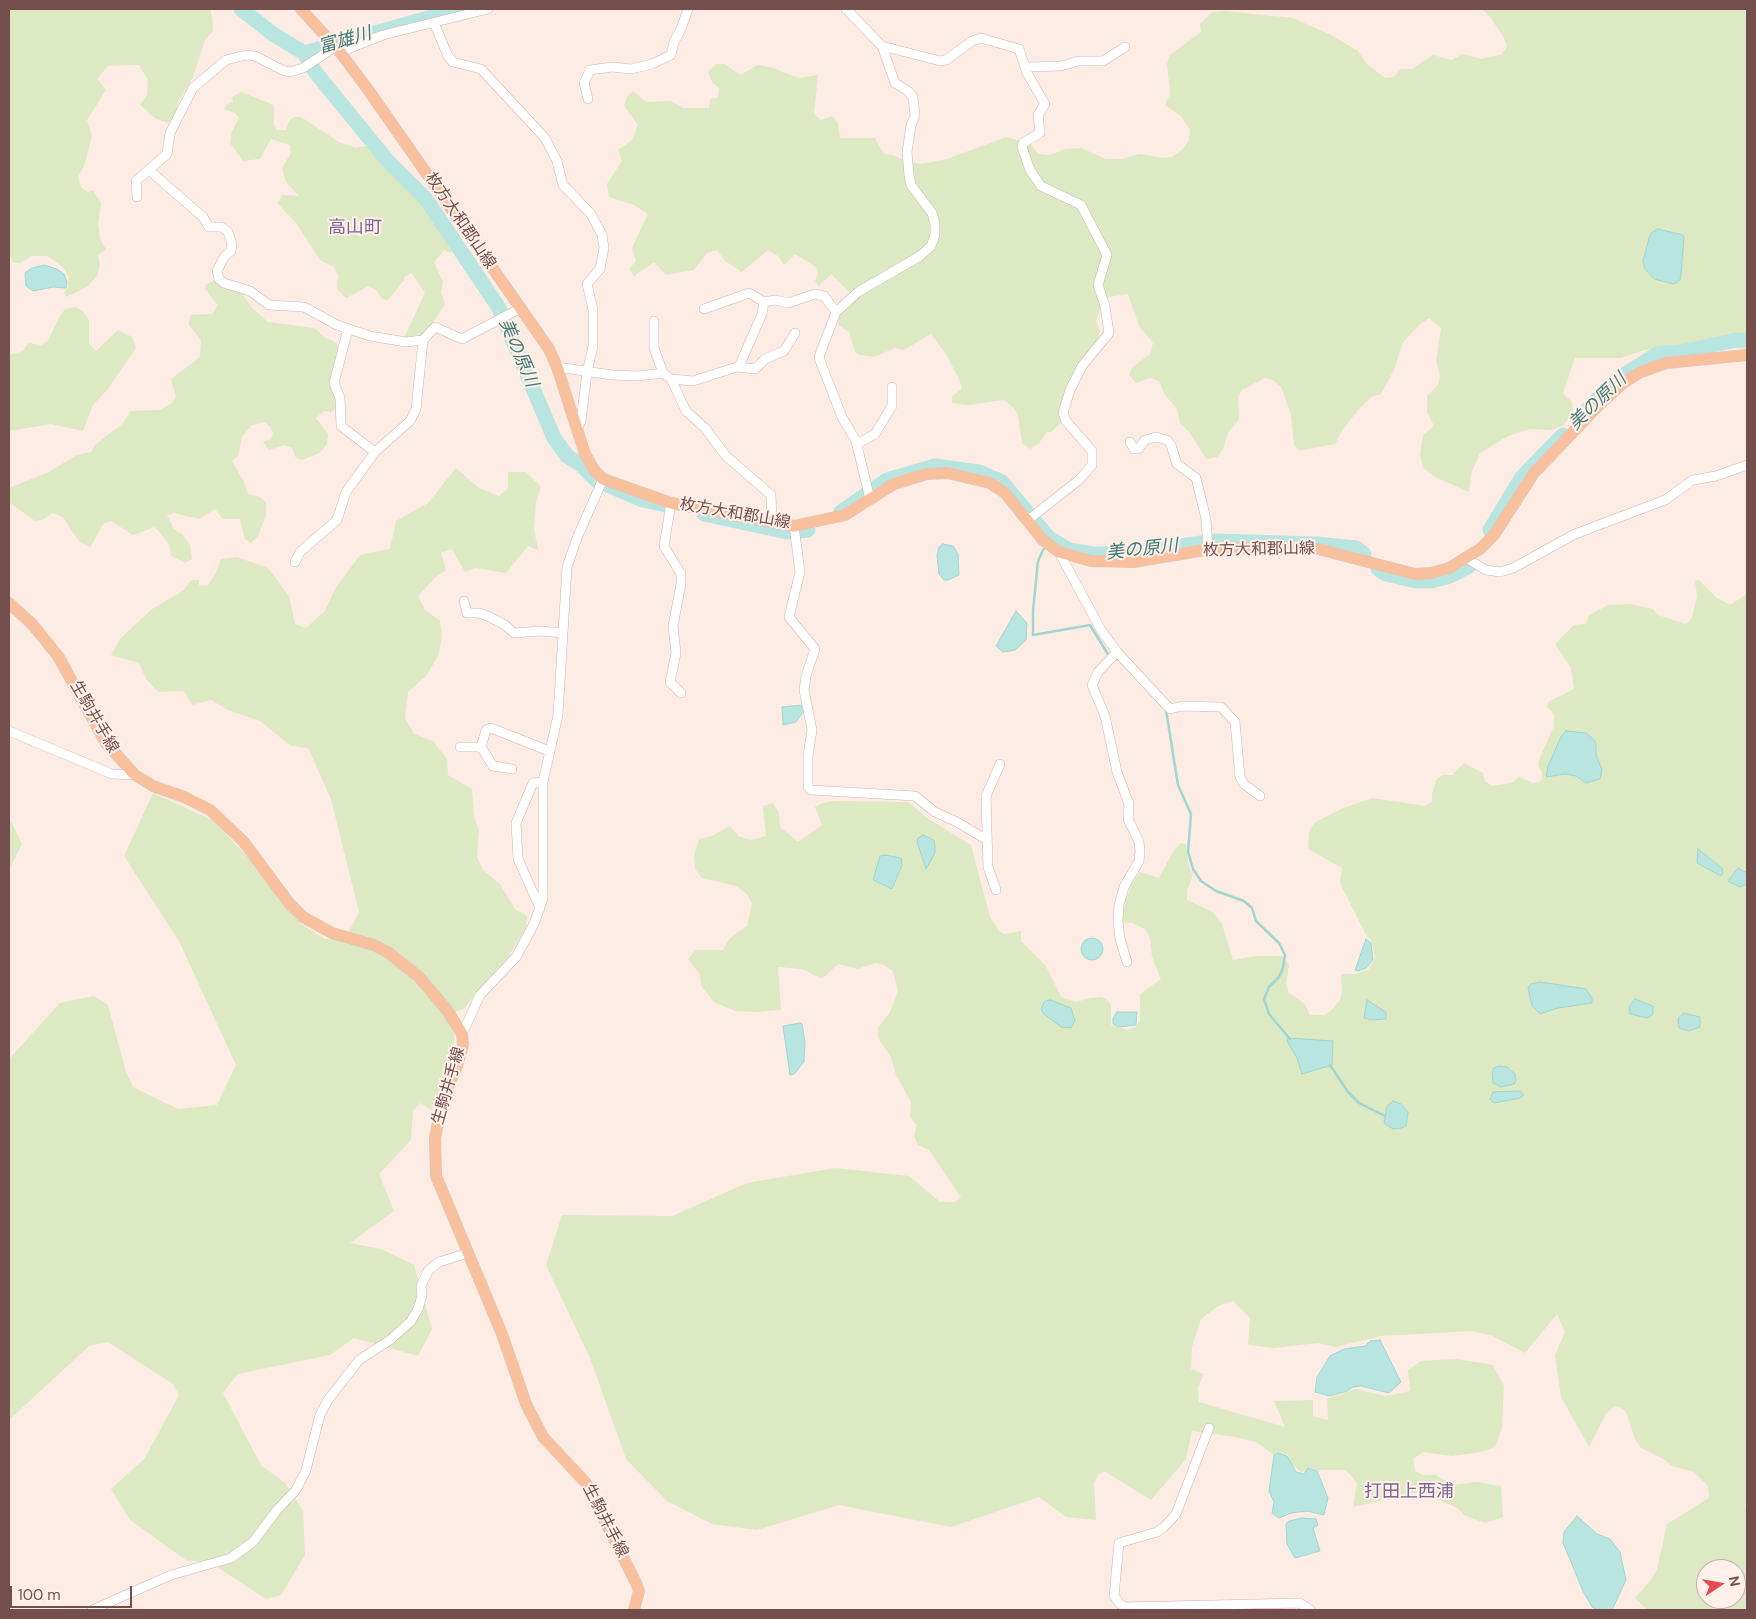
<!DOCTYPE html>
<html>
<head>
<meta charset="utf-8">
<style>
	body { margin:0 }
	#map { position:relative; width:1756px; height:1619px; overflow:hidden; background:#fcece4; font-family:"DM Sans",sans-serif }
	canvas { display:block }
	.frame { position:absolute; inset:0; border:10px solid #744e4a; pointer-events:none }
	.north { position:absolute; left:1696px; top:1559px; width:50px; height:50px; box-sizing:border-box; background:#fff1ea; border:1px solid #c7b0aa; border-radius:50%; rotate:78deg; font-size:14px; font-weight:700; line-height:20px; text-align:center; color:#744e4a }
	.north::after { content:''; display:block; margin:auto; width:18px; height:22px; background:#e44b50; clip-path:polygon(50% 0,100% 100%,50% 72%,0 100%) }
	.scale { position:absolute; left:10px; top:1586px; width:122px; height:22px; box-sizing:border-box; border:2px solid #744e4a; border-top:0; padding-left:6px; font-size:15px; line-height:18px; white-space:nowrap; color:#744e4a; -webkit-text-stroke:4px #fff1ea; paint-order:stroke }
</style>
</head>
<body>
<div id="map">
<canvas width="1756" height="1619"></canvas>
<div class="frame"></div>
<div class="north">N</div>
<div class="scale">100 m</div>
</div>
<script>
const c = document.querySelector('canvas').getContext('2d');
c.lineJoin = 'round';
function fillPath(path, color) {
  c.fillStyle = color;
  c.fill(path, 'evenodd');
}
function toPath(rows) {
  const path = new Path2D();
  for (const r of rows) {
    if (r.length === 3) {
      path.moveTo(r[0] + r[2], r[1]);
      path.arc(r[0], r[1], r[2], 0, 2 * Math.PI);
      continue;
    }
    path.moveTo(r[0], r[1]);
    for (let i = 2; i < r.length; i += 2) path.lineTo(r[i], r[i + 1]);
  }
  return path;
}
function trace(path, color, width, dash) {
  c.strokeStyle = color;
  c.lineWidth = width;
  c.lineCap = dash ? 'butt' : 'round';
  c.setLineDash(dash || []);
  c.stroke(path);
}
function drawText(font, color, halo, rows, align = 'center') {
  c.font = font + ' "DM Sans","Noto Sans JP",sans-serif';
  c.lineWidth = 4;
  c.setLineDash([]);
  c.textBaseline = 'middle';
  c.strokeStyle = halo;
  c.fillStyle = color;
  for (const [text, x, y, turn = 0] of rows) {
    c.save();
    c.translate(x, y);
    c.rotate((+turn || 0) * Math.PI / 180);
    c.textAlign = isNaN(turn) ? turn : align;
    if (halo) c.strokeText(text, 0, 0);
    c.fillText(text, 0, 0);
    c.restore();
  }
}
fillPath(toPath([
	[9,9,210,9,212,17,213,31,205,40,193,77,179,101,174,116,168,123,155,118,140,105,147,95,148,80,139,65,108,66,97,79,106,90,87,120,92,136,84,166,78,177,81,187,88,192,93,190,101,203,98,224,100,239,106,249,98,255,100,266,97,276,87,287,66,297,64,293,68,287,69,277,63,267,47,256,32,256,20,263,13,263,11,257,9,258],
	[1482,9,1747,9,1747,349,1735,348,1676,354,1645,350,1621,358,1575,358,1563,393,1572,402,1573,411,1564,425,1552,430,1530,429,1508,436,1480,453,1471,474,1469,492,1435,477,1423,468,1420,454,1423,435,1434,426,1427,412,1427,396,1438,385,1440,377,1436,361,1441,328,1429,318,1419,325,1403,342,1394,370,1381,394,1371,397,1359,409,1343,429,1335,444,1300,451,1294,445,1291,414,1281,387,1273,380,1265,378,1242,390,1238,397,1239,419,1228,433,1223,449,1217,457,1206,459,1190,433,1180,423,1177,409,1165,395,1159,381,1150,378,1136,383,1129,375,1132,368,1150,354,1153,343,1139,326,1128,294,1109,297,1100,309,1096,321,1100,331,1097,342,1072,376,1060,414,1061,423,1051,432,1047,432,1039,443,1030,449,1022,443,1018,415,1015,409,1004,400,968,405,952,403,952,396,962,389,959,379,946,354,931,334,904,350,895,348,874,357,860,355,855,352,849,332,838,325,839,314,850,293,831,274,819,286,815,281,818,274,816,267,795,254,784,265,778,256,768,250,742,272,725,261,717,250,707,253,694,270,666,275,654,262,634,276,629,269,636,261,632,248,648,214,634,205,609,197,607,184,622,161,618,150,632,140,638,125,624,106,627,97,633,91,646,102,671,101,683,108,709,108,710,99,718,98,719,88,712,82,708,72,716,64,725,64,740,75,758,65,770,67,799,78,818,75,814,114,821,120,832,116,838,123,840,138,875,138,884,154,893,155,904,160,921,164,947,159,1006,137,1030,143,1038,154,1050,155,1065,149,1081,148,1106,159,1122,159,1139,154,1165,158,1172,157,1183,149,1189,140,1190,130,1181,116,1165,105,1170,94,1167,64,1170,55,1201,32,1200,24,1212,12,1225,11,1293,18,1331,35,1358,51,1366,63,1385,78,1394,77,1401,69,1412,69,1433,55,1452,60,1462,54,1482,59,1502,54,1507,46,1504,38,1491,18],
	[241,92,274,105,274,125,277,130,286,130,289,121,294,117,301,117,339,142,356,148,370,145,430,207,457,249,450,253,444,250,434,262,443,282,441,292,445,304,426,333,421,336,404,338,425,293,412,273,404,277,404,280,388,300,382,299,376,290,369,286,346,298,337,289,338,275,334,267,320,260,297,224,277,203,283,195,299,196,286,182,282,168,291,153,290,145,271,139,260,159,243,161,230,143,232,131,239,118,235,113,224,109,226,105,233,102,232,97],
	[214,281,241,292,252,308,268,322,314,328,324,337,337,343,340,352,336,407,332,412,324,411,316,418,328,434,327,444,320,453,302,460,296,458,292,448,284,445,269,450,263,442,271,439,273,433,270,427,264,422,252,425,242,437,238,456,232,461,244,482,248,494,260,497,266,502,266,515,258,536,251,543,245,539,240,519,223,519,215,509,199,519,174,513,167,515,174,529,182,534,190,545,192,559,185,563,171,556,169,544,155,527,133,535,111,521,103,524,90,548,78,540,63,517,53,513,42,520,35,521,9,502,9,488,47,473,77,455,91,452,95,445,122,424,131,411,160,410,172,403,176,397,171,379,200,357,201,340,189,325,190,315,212,314,218,305,205,289,206,284],
	[75,307,83,311,89,320,89,344,96,351,118,330,132,337,136,348,107,390,93,405,83,431,51,424,9,431,9,355,23,351,28,343,41,345,48,341,60,316,65,309],
	[456,468,479,488,499,496,508,488,508,472,526,472,541,487,536,502,534,529,538,550,528,546,506,573,475,568,465,572,452,549,441,553,446,570,437,576,418,596,425,610,440,621,442,637,438,656,426,676,408,692,405,718,414,734,433,741,447,759,448,775,472,789,474,816,479,831,477,857,483,870,500,884,515,909,527,916,526,928,508,957,480,988,464,1009,455,1012,454,1043,444,1084,431,1110,420,1103,413,1111,411,1140,379,1174,394,1211,350,1243,381,1249,414,1265,432,1329,418,1356,354,1338,330,1355,238,1374,223,1393,261,1465,285,1483,303,1511,305,1555,281,1595,266,1599,211,1563,186,1560,130,1520,111,1489,145,1458,179,1395,173,1384,108,1342,89,1346,9,1420,9,1059,60,1003,94,996,108,1005,126,1072,133,1087,178,1109,217,1105,236,1065,179,941,124,856,153,793,214,821,265,876,285,906,301,924,325,939,345,939,359,912,331,799,308,748,291,746,260,721,228,710,211,700,192,705,184,691,158,692,146,679,139,663,111,655,121,638,152,609,183,591,191,580,199,580,199,585,207,586,215,575,221,559,237,557,268,568,289,596,295,624,306,628,325,611,335,589,360,555,390,549,396,521,428,503],
	[1699,580,1717,598,1730,605,1747,594,1747,1495,1745,1506,1747,1512,1747,1610,1648,1610,1635,1598,1652,1579,1657,1569,1667,1524,1709,1498,1708,1486,1694,1472,1672,1466,1665,1460,1641,1448,1635,1439,1626,1412,1620,1407,1614,1406,1606,1414,1589,1447,1561,1397,1555,1355,1565,1332,1557,1314,1525,1353,1493,1336,1472,1331,1381,1336,1336,1347,1318,1343,1274,1348,1248,1345,1250,1318,1233,1301,1218,1306,1201,1319,1192,1347,1191,1369,1204,1374,1198,1387,1199,1402,1285,1427,1274,1401,1313,1400,1313,1416,1328,1420,1327,1399,1355,1389,1385,1396,1410,1391,1408,1370,1421,1361,1456,1359,1493,1365,1504,1386,1502,1428,1495,1447,1481,1452,1452,1456,1423,1452,1413,1459,1415,1471,1423,1475,1435,1475,1454,1485,1476,1482,1501,1486,1503,1517,1485,1523,1464,1515,1458,1508,1418,1492,1353,1507,1357,1483,1346,1470,1317,1470,1308,1467,1306,1471,1301,1472,1291,1464,1288,1455,1278,1452,1273,1455,1258,1443,1236,1437,1192,1431,1186,1459,1151,1500,1104,1471,1098,1475,1094,1483,1096,1520,1066,1517,1039,1497,951,1527,839,1505,757,1530,712,1524,667,1501,626,1459,590,1358,546,1265,562,1215,672,1216,747,1183,835,1168,909,1176,940,1202,955,1202,961,1197,929,1150,918,1145,914,1136,917,1126,910,1117,911,1102,896,1075,891,1057,878,1038,878,1027,889,1014,898,992,893,971,884,965,875,963,858,969,838,964,822,979,802,969,778,967,781,1010,756,1012,735,1011,714,1002,701,986,700,974,688,959,696,950,723,950,730,938,747,926,752,904,747,894,736,886,702,878,695,869,694,856,699,839,712,836,730,826,738,836,751,840,766,836,763,806,773,803,779,813,780,827,798,842,822,825,815,807,823,803,833,801,908,802,927,818,971,845,990,917,999,931,1004,934,1021,931,1021,941,1046,966,1061,997,1076,1002,1090,998,1102,997,1107,1000,1111,1005,1111,1025,1127,1030,1136,1027,1140,1020,1140,994,1161,979,1152,957,1150,938,1145,929,1132,923,1122,922,1125,903,1131,885,1140,872,1159,878,1174,850,1181,843,1186,844,1188,863,1193,876,1187,890,1187,900,1213,912,1222,924,1233,960,1255,956,1282,956,1289,964,1286,984,1289,993,1304,1003,1310,1015,1324,1015,1331,1011,1340,1000,1342,992,1341,974,1356,974,1369,969,1375,958,1371,940,1366,935,1343,889,1340,882,1342,868,1308,849,1309,832,1314,823,1341,809,1372,798,1425,806,1432,802,1432,794,1436,780,1442,775,1452,775,1464,763,1483,773,1485,781,1492,786,1512,783,1519,777,1533,783,1539,782,1542,779,1542,772,1538,766,1539,760,1554,726,1554,714,1547,707,1548,702,1574,689,1571,668,1555,644,1574,625,1586,624,1589,615,1608,605,1629,604,1653,609,1658,615,1686,624,1692,618,1697,597,1695,581],
	[1706,1569,1736,1569,1736,1599,1706,1599],
	[9,817,22,844,9,870]
]), '#dce9c3');
const water = toPath([
	[1658,229,1683,235,1684,238,1681,274,1680,280,1674,284,1654,279,1645,269,1643,261,1649,238,1651,233,1658,229],
	[44,265,57,269,64,274,67,282,66,288,53,287,33,291,26,286,25,273,32,268,44,265],
	[943,544,953,546,958,554,959,575,948,580,944,580,939,574,937,555,939,547,943,544],
	[1016,611,1027,623,1026,640,1015,650,1003,652,996,646,1016,611],
	[803,705,804,711,796,722,783,725,782,707,803,705],
	[1566,731,1586,733,1592,738,1596,743,1596,754,1602,770,1600,779,1586,783,1576,776,1565,774,1546,777,1548,766,1561,737,1566,731],
	[923,835,934,840,935,845,935,853,926,869,917,842,918,838,923,835],
	[1698,849,1722,868,1723,873,1721,876,1697,863,1698,849],
	[885,855,901,858,902,865,892,889,873,880,880,856,885,855],
	[1738,868,1747,873,1747,884,1740,887,1728,881,1738,868],
	[1092,949,11],
	[1366,939,1371,943,1373,960,1366,968,1358,971,1355,970,1366,939],
	[1540,982,1586,989,1592,998,1592,1003,1558,1008,1540,1014,1532,1006,1528,988,1531,984,1540,982],
	[1635,999,1653,1006,1653,1014,1648,1018,1630,1014,1629,1007,1635,999],
	[1051,1000,1071,1008,1075,1021,1071,1028,1061,1027,1044,1014,1041,1009,1042,1006,1045,1001,1051,1000],
	[1367,1000,1386,1012,1386,1019,1371,1020,1364,1018,1367,1000],
	[1117,1012,1137,1012,1136,1025,1119,1027,1113,1024,1113,1018,1117,1012],
	[1683,1013,1700,1017,1700,1027,1689,1031,1679,1028,1678,1019,1683,1013],
	[800,1023,802,1024,805,1042,804,1062,794,1074,790,1075,783,1026,800,1023],
	[1288,1038,1333,1041,1332,1065,1302,1074,1297,1058,1287,1041,1288,1038],
	[1499,1066,1507,1067,1515,1074,1516,1081,1514,1084,1501,1087,1493,1083,1492,1073,1494,1068,1499,1066],
	[1520,1091,1524,1095,1520,1098,1494,1103,1490,1099,1493,1092,1520,1091],
	[1393,1101,1401,1104,1408,1112,1406,1126,1401,1128,1393,1129,1384,1123,1387,1106,1393,1101],
	[1380,1340,1401,1382,1389,1393,1361,1386,1353,1387,1347,1391,1330,1396,1315,1392,1317,1377,1330,1356,1344,1349,1365,1346,1370,1341,1380,1340],
	[1278,1453,1287,1456,1296,1472,1304,1474,1308,1468,1317,1471,1328,1498,1324,1515,1307,1511,1291,1513,1279,1518,1272,1513,1274,1502,1269,1491,1274,1455,1278,1453],
	[1577,1516,1597,1534,1610,1539,1620,1552,1626,1580,1612,1610,1597,1610,1592,1607,1583,1591,1563,1543,1564,1532,1577,1516],
	[1302,1518,1316,1519,1318,1525,1313,1528,1320,1551,1295,1558,1287,1544,1286,1524,1289,1521,1302,1518]
]);
fillPath(water, '#b9e5e0');
trace(water, '#9fd6d1', 1);
trace(toPath([
	[1045,546,1038,561,1033,611,1033,635,1090,625,1109,656,1120,660],
	[1166,710,1178,785,1191,814,1188,852,1193,869,1201,881,1216,891,1244,901,1252,908,1256,921,1279,943,1285,955,1283,968,1279,977,1269,987,1264,999,1269,1014,1290,1039],
	[1330,1065,1348,1092,1359,1103,1385,1116]
]), '#9fd6d1', 2.5);
trace(toPath([
	[241,9,273,34,304,53,316,73,387,160,426,199,499,308,554,438,567,456,581,465,596,480,643,500,670,506],
	[304,53,460,9],
	[1586,411,1616,380,1657,354,1686,351,1736,340,1747,340],
	[841,512,887,480,935,466,979,472,1002,482,1049,538,1069,550,1093,554,1125,554,1215,541,1317,544,1356,548,1364,554],
	[704,514,787,532,808,530],
	[1490,530,1522,477,1563,435],
	[1378,569,1386,574,1416,581,1431,581,1450,576,1469,566]
]), '#b9e5e0', 15);
const minor = toPath([
	[846,9,882,46,895,83,908,91,913,97,915,116,911,125,907,152,909,175,911,185,932,213,935,224,935,235,931,246,920,256,858,292,836,312,820,354,819,358,842,417,856,441,870,499],
	[434,23,448,56,453,62,481,69,545,138,557,161,563,185,591,214,602,235,604,248,600,269,587,284,593,310,593,346,587,372,581,421,576,431],
	[882,46,940,61,946,60,972,41,981,38,1019,49,1027,73,1045,104,1038,115,1040,133,1023,143,1022,147,1030,170,1041,186,1081,205,1107,255,1098,285,1105,306,1109,333,1082,366,1070,390,1063,413,1066,421,1092,451,1092,465,1079,480,1028,520],
	[340,52,383,35,488,9],
	[1027,67,1061,66,1079,61,1103,61,1125,47],
	[588,99,584,83,590,70,612,67,631,69,652,64,671,55,674,42,681,29,688,9],
	[149,170,203,217,209,227,222,227,228,232,232,244,231,251,224,257,217,271,219,279,224,283,250,291,269,305,304,307,337,325,370,336,406,342,423,340],
	[137,197,136,181,167,154,170,133,193,88,226,60,246,55,255,56,282,70,290,72,303,68,335,47],
	[704,309,749,293,764,302],
	[654,321,654,348,663,373],
	[348,329,334,383,340,398,341,426,375,452],
	[557,367,612,375,638,376,663,373,671,379,686,411,705,428,726,456,771,495,772,522],
	[737,367,755,369,765,359,784,351,795,333],
	[671,379,693,381,737,367,740,364,762,314,764,302,775,300,788,303,815,294,824,296,836,312],
	[1130,442,1134,449,1138,449,1145,440,1156,437,1167,440,1171,445,1177,464,1196,478,1206,519,1208,549],
	[857,444,875,434,892,406,892,387],
	[671,503,664,546,681,574,681,584,673,626,676,653,670,682,681,693],
	[794,526,800,572,789,617,815,649,806,676,804,690,812,730,808,756,808,786,811,790,915,796,935,812,957,822,987,840],
	[1059,552,1101,630,1117,652,1170,709,1182,706,1221,707,1235,722,1240,777,1244,784,1260,796],
	[1466,558,1486,570,1500,572,1513,568,1575,534,1665,500,1693,480,1716,476,1747,465],
	[295,562,300,552,337,520,346,492,375,452,410,421,416,409,423,340,435,327,462,339,519,309],
	[464,601,467,613,479,613,490,617,505,625,514,633,541,631,563,633],
	[1117,652,1098,672,1092,685,1105,716,1117,772,1129,804,1128,819,1139,842,1140,851,1139,861,1124,887,1119,905,1118,921,1120,939,1127,962],
	[9,731,112,774,135,775],
	[460,747,481,747,486,730,491,728,549,751],
	[481,747,493,766,512,769],
	[996,890,988,867,986,796,1000,764],
	[540,908,518,859,516,823,533,783,543,782],
	[462,1034,480,995,516,957,534,924,543,898,543,782,558,715,567,567,577,538,603,479],
	[1209,1428,1176,1514,1164,1527,1157,1532,1119,1543,1114,1596,1120,1604,1125,1607,1300,1603,1310,1610],
	[92,1610,171,1575,231,1558,253,1542,277,1510,296,1490,306,1470,320,1415,328,1400,359,1360,390,1340,411,1321,418,1309,422,1296,421,1286,428,1271,439,1262,468,1253]
]);
const major = toPath([
	[301,9,340,52,369,91,549,349,557,367,585,454,594,470,603,479,671,503,794,526,845,515,894,484,927,474,947,473,990,483,1005,493,1043,540,1059,552,1091,561,1133,562,1217,548,1318,549,1415,574,1431,573,1449,568,1480,549,1494,535,1534,473,1598,406,1623,383,1641,372,1666,363,1747,355],
	[9,603,32,624,58,656,106,743,135,775,153,786,184,797,210,810,243,841,289,903,303,917,332,933,374,945,389,953,419,977,447,1010,462,1034,463,1045,456,1069,443,1097,435,1138,436,1176,502,1334,526,1404,543,1437,586,1483,636,1583,639,1591,634,1610]
]);
trace(minor, '#cfb4ae', 10);
trace(major, '#d5cac9', 12);
trace(minor, '#fff', 9);
trace(major, '#f9c09d', 11);
drawText('16px', '#744e4a', '#fff1ea', [
	["枚方大和郡山線",460,221,56],
	["枚方大和郡山線",735,514,10],
	["枚方大和郡山線",1259,550,-1],
	["生駒井手線",94,717,60],
	["生駒井手線",449,1086,-74],
	["生駒井手線",605,1521,63]
]);
drawText('italic 18px', '#3e7974', '#fff1ea', [
	["富雄川",345,41,-16],
	["美の原川",518,353,67],
	["美の原川",1598,402,-44],
	["美の原川",1142,550,-6]
]);
drawText('18px', '#7a6697', '#fff1ea', [
	["高山町",355,228],
	["打田上西浦",1409,1492]
]);
</script>
</body>
</html>
